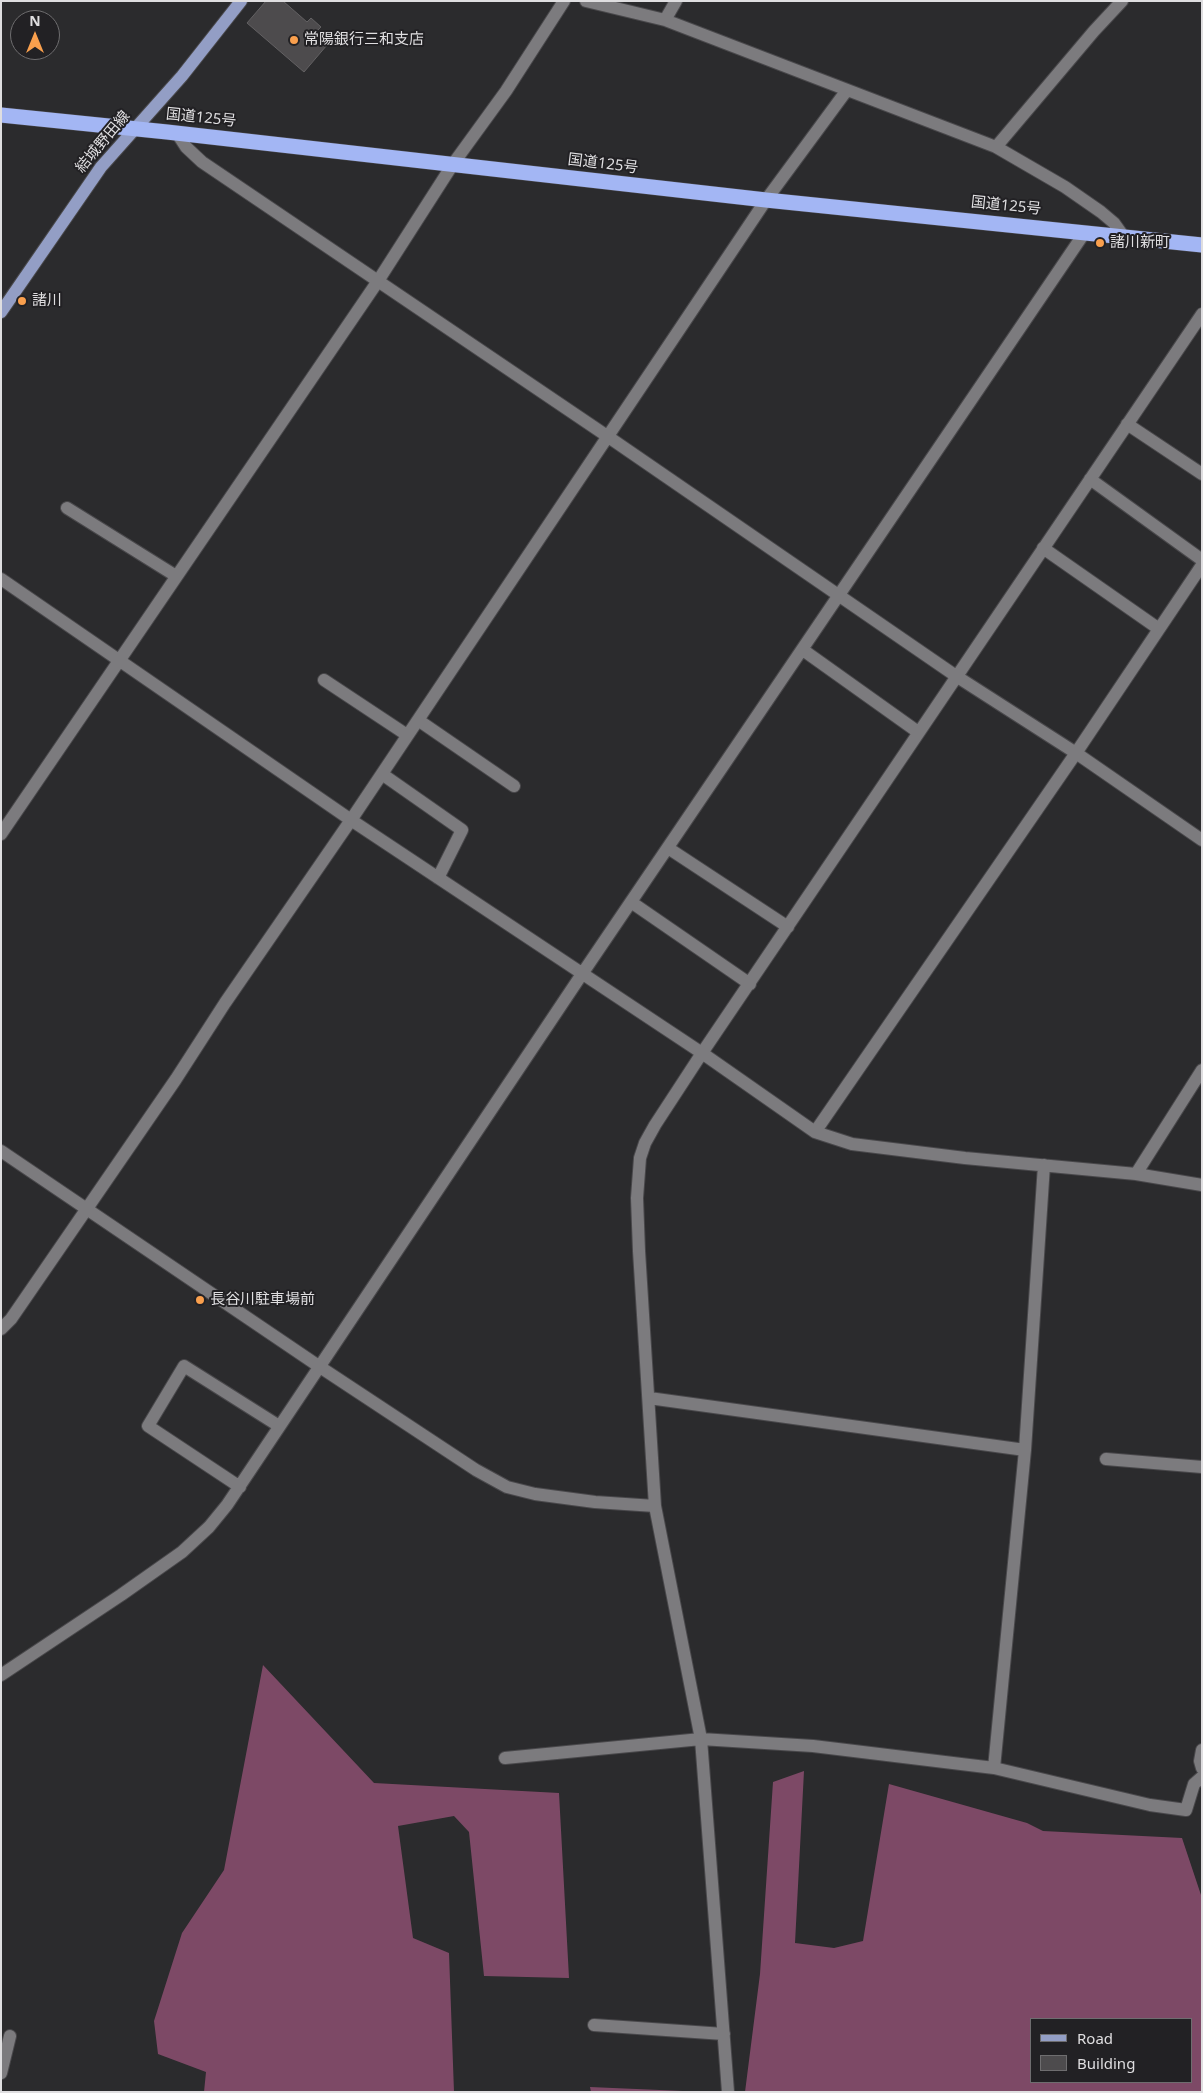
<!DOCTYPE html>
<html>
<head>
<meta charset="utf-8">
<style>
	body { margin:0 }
	#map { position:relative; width:1203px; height:2093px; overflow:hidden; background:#2b2b2d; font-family:"Noto Sans",sans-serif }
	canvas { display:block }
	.frame { position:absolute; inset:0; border:2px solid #dfdee0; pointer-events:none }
	.legend { position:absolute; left:1030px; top:2018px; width:162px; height:65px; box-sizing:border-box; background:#222124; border:1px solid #6e6d6f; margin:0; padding:6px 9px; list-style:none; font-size:15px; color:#dfdee0 }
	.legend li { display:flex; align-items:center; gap:10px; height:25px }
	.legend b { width:25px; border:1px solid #6e6d6f }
	.north { position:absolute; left:10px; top:10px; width:50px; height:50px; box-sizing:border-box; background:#222124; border:1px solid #6e6d6f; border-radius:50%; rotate:0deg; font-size:14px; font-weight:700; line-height:20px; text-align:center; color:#dfdee0 }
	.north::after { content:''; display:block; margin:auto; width:18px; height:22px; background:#f99f4d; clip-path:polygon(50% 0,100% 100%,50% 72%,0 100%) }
</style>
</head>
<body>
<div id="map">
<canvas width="1203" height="2093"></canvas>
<div class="frame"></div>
<ul class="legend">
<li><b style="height:6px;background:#939ec5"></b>Road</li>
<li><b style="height:14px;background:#4d4b4d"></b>Building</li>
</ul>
<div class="north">N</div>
</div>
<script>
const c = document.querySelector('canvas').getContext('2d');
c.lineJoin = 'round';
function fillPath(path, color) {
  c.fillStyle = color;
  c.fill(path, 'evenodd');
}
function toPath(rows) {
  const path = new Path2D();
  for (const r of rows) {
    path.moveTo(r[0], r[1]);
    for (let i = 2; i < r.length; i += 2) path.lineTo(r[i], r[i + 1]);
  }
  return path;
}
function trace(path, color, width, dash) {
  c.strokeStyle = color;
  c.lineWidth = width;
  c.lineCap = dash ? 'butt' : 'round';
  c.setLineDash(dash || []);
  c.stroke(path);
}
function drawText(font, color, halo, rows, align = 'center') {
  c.font = font + ' "Noto Sans","Noto Sans JP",sans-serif';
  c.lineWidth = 4;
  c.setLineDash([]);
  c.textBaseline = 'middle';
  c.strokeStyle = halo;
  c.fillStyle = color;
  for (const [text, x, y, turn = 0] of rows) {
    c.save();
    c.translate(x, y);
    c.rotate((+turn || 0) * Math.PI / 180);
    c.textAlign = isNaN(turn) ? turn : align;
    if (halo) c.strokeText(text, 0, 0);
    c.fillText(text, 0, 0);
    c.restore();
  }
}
fillPath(toPath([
	[263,1665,374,1783,559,1793,569,1978,484,1976,469,1832,454,1816,398,1826,413,1938,449,1953,454,2092,204,2092,206,2072,158,2054,154,2021,182,1933,224,1870],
	[804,1771,795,1943,834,1948,863,1941,889,1784,1027,1823,1043,1831,1182,1838,1202,1898,1202,2092,745,2092,760,1974,773,1782],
	[1032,2019,1192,2019,1192,2082,1032,2082],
	[590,2087,706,2092,708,2092,591,2092]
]), '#7d4966');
const building = toPath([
	[266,1,283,1,307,22,311,18,321,27,314,34,327,45,304,72,247,23,266,1]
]);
fillPath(building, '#4d4b4d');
trace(building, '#636163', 1);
const minor = toPath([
	[586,1,665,20,996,147,1065,187,1101,212,1114,223,1124,237],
	[665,20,676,1],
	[177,133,186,147,202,162,607,436,956,676,1076,753,1202,840],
	[996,147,1094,31,1122,1],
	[1127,424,1202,474],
	[1090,479,1202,560],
	[67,508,176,576],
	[1043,548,1159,629],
	[1,579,351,820,702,1053,815,1132,852,1144,965,1158,1136,1174,1202,1185],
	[803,650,918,732],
	[324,680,407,735],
	[418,720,514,786],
	[382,774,462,830,438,878],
	[1,834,378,281,453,164,506,91,564,1],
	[668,848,788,927],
	[631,902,750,984],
	[815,1132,1076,753,1202,565],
	[1,1151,320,1367,476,1470,507,1487,535,1494,595,1502,655,1506],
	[1136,1174,1202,1070],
	[1,1329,11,1319,176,1079,225,1003,351,820,766,200,847,90],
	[649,1398,1025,1450],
	[1106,1459,1202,1467],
	[240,1487,148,1426,184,1366,279,1426],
	[1,1675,121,1595,182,1552,209,1527,227,1505,582,974,1085,232],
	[1202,1750,1200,1761,1202,1768],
	[505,1758,701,1739,813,1746,994,1768,1150,1805,1186,1810,1194,1784,1202,1777],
	[994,1768,1025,1450,1044,1165],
	[594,2025,724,2034],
	[1,2073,10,2036],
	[728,2092,701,1739,655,1506,639,1251,637,1198,640,1158,645,1143,655,1125,702,1053,1202,314]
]);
const major = toPath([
	[1,312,101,167,182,76,241,1]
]);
const highway = toPath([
	[1,115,167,132,766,200,1202,245]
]);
trace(minor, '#49484b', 14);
trace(major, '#49484b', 14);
trace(highway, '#49484b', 16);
trace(minor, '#7c7b7e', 12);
trace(major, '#939ec5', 12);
trace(highway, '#a3b6f4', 15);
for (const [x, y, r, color] of [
	[294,40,5,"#f99f4d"],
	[1100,243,5,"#f99f4d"],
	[22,301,5,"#f99f4d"],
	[200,1300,5,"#f99f4d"]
]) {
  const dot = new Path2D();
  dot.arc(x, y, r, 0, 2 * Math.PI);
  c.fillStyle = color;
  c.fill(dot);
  trace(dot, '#222124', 2);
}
drawText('15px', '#dfdee0', '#222124', [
	["常陽銀行三和支店",304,40],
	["諸川新町",1110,243],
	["諸川",32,301],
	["長谷川駐車場前",210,1300]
], 'left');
drawText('15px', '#dfdee0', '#222124', [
	["国道125号",201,118,6],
	["結城野田線",103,142,-50],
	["国道125号",603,164,7],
	["国道125号",1006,206,6]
]);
</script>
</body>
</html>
